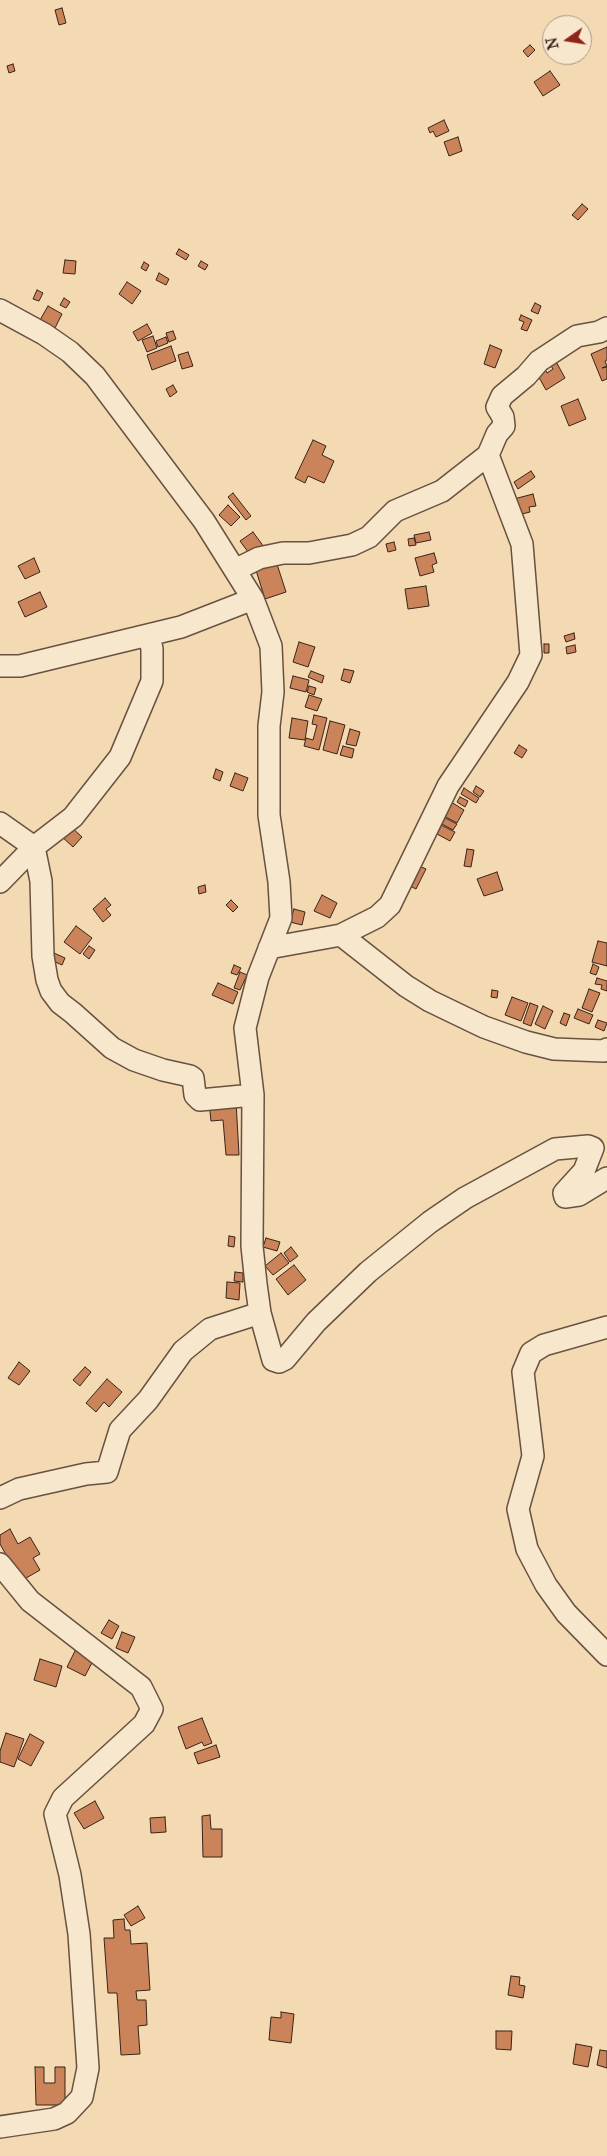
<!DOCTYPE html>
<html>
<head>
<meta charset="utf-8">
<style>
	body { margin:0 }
	#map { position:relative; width:607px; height:2156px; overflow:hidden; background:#f3dab2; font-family:"IM FELL Great Primer",serif }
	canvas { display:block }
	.north { position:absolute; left:542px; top:15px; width:50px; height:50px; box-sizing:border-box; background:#f7e7cd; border:1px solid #ab9986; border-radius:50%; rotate:257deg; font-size:14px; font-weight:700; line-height:20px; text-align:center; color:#39231b }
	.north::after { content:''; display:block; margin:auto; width:18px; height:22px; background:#8f2418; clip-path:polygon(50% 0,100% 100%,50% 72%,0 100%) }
</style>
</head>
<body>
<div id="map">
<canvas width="607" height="2156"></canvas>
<div class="north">N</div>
</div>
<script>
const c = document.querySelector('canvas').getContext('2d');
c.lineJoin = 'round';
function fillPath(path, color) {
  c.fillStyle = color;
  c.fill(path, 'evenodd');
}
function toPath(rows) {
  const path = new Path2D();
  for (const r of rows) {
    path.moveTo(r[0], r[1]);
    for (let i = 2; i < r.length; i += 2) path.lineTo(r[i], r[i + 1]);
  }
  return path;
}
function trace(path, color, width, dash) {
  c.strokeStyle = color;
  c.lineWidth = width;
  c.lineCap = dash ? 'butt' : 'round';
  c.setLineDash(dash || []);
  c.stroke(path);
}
const building = toPath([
	[62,8,66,23,59,25,55,10,62,8],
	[530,45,535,50,528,57,523,51,530,45],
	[13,64,15,71,9,73,7,66,13,64],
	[550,71,560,85,543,96,534,82,550,71],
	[444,120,449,131,436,137,433,131,430,133,428,128,444,120],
	[458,137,462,151,449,156,444,142,458,137],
	[582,204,588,209,578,220,572,215,582,204],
	[179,249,189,255,186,260,176,254,179,249],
	[65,260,76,261,75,274,63,273,65,260],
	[201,261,208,265,205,270,198,266,201,261],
	[144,262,149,265,146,271,141,268,144,262],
	[159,273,169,279,166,285,156,280,159,273],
	[127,282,141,291,132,304,119,294,127,282],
	[37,290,43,293,39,301,33,299,37,290],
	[64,298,70,302,66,308,60,305,64,298],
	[535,303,541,306,538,314,531,311,535,303],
	[48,306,62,314,55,328,40,320,48,306],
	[521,315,532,320,527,331,521,329,524,322,519,320,521,315],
	[147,324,152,333,138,341,133,332,147,324],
	[173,331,176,339,169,342,166,333,173,331],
	[153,336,157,348,147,352,142,340,153,336],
	[166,337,168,343,158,347,156,341,166,337],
	[490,345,502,350,495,368,484,364,490,345],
	[171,346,176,361,152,370,147,355,171,346],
	[607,347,607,360,605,361,607,366,602,368,607,367,607,379,602,381,591,354,607,347],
	[188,352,193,366,182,369,178,355,188,352],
	[554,358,565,378,546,390,536,372,544,367,547,373,553,369,548,361,554,358],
	[173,385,177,392,170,397,166,389,173,385],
	[578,399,586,419,569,426,561,406,578,399],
	[313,440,326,446,322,455,334,461,324,483,308,476,305,483,295,478,313,440],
	[531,471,535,477,518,489,514,482,531,471],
	[233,493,251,516,246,520,228,497,233,493],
	[533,494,536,506,529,507,530,512,518,515,514,499,533,494],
	[228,505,240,517,231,526,219,515,228,505],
	[253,532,264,547,251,556,240,541,253,532],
	[429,532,431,540,416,543,414,535,429,532],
	[414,538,416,545,409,546,408,539,414,538],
	[394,542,396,550,388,552,386,544,394,542],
	[434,553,437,563,432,565,434,572,420,576,415,558,434,553],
	[34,558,40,572,25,579,18,566,34,558],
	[275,558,286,592,265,599,254,564,275,558],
	[426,586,429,606,408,609,405,589,426,586],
	[40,592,47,607,25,617,18,602,40,592],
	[574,633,575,639,566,642,564,636,574,633],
	[299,642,315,647,308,667,293,662,299,642],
	[544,644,549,644,549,653,544,653,544,644],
	[575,645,576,652,567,654,566,647,575,645],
	[344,669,354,671,350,683,341,680,344,669],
	[311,671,324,676,322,683,308,677,311,671],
	[293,676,309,680,306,692,290,688,293,676],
	[309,686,316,688,314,695,307,692,309,686],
	[309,695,322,699,317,711,305,707,309,695],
	[314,715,327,718,319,750,304,746,306,738,313,740,317,725,312,724,314,715],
	[292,718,308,721,305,740,289,738,292,718],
	[330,721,345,725,337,754,323,750,330,721],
	[350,729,360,732,356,746,346,744,350,729],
	[519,745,527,750,522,758,514,753,519,745],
	[343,746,354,749,352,758,340,755,343,746],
	[216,769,223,772,220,781,213,778,216,769],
	[235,773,248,778,243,791,230,786,235,773],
	[476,786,484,791,480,797,473,792,476,786],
	[464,788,479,798,476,803,461,794,464,788],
	[460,797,468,801,465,807,457,802,460,797],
	[451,802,464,810,457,823,444,816,451,802],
	[443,817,457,824,453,830,440,823,443,817],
	[69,825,82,837,73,847,60,835,69,825],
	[441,825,455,832,450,841,437,834,441,825],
	[467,849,474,850,471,867,464,866,467,849],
	[413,863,426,869,416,889,404,883,413,863],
	[497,872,503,890,484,896,477,879,497,872],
	[205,885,206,892,199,894,198,887,205,885],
	[322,895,337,903,330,918,314,911,322,895],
	[105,898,111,905,106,909,111,915,103,922,93,909,105,898],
	[231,900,238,907,233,912,226,905,231,900],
	[294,909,305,912,302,925,290,922,294,909],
	[76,926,92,938,80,954,64,942,76,926],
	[598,941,607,943,607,966,592,962,598,941],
	[89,946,95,950,89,959,83,954,89,946],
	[54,953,65,958,62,965,51,960,54,953],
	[593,964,599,967,596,975,590,973,593,964],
	[234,965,241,968,237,975,231,973,234,965],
	[240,972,247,975,240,990,234,988,240,972],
	[597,978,607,981,607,991,601,989,602,985,595,984,597,978],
	[218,983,238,992,233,1004,212,995,218,983],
	[589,989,600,993,592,1012,582,1008,589,989],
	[492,990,498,991,497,998,491,997,492,990],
	[512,997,528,1003,521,1021,505,1015,512,997],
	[530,1003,538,1006,531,1026,523,1023,530,1003],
	[543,1006,553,1011,545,1029,535,1024,543,1006],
	[578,1009,593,1015,589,1024,574,1018,578,1009],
	[564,1013,570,1015,566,1026,560,1023,564,1013],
	[598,1020,607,1023,604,1031,595,1027,598,1020],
	[236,1101,239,1155,226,1155,223,1120,211,1121,209,1103,236,1101],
	[229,1236,235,1237,234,1247,228,1246,229,1236],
	[266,1238,280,1242,277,1251,263,1247,266,1238],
	[291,1247,298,1256,290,1262,284,1253,291,1247],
	[281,1253,289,1263,273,1275,265,1266,281,1253],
	[294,1265,306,1280,288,1295,276,1279,294,1265],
	[235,1272,243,1273,243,1282,234,1281,235,1272],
	[227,1282,240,1283,239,1300,226,1298,227,1282],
	[19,1362,30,1371,19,1385,8,1378,19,1362],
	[85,1367,91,1372,80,1386,73,1380,85,1367],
	[107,1379,122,1392,109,1407,104,1402,96,1412,86,1403,107,1379],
	[10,1529,18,1544,30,1537,40,1554,33,1558,40,1570,21,1581,0,1544,0,1535,10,1529],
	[109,1620,119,1626,112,1639,101,1633,109,1620],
	[122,1632,135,1637,128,1653,116,1648,122,1632],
	[77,1647,95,1657,85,1676,67,1667,77,1647],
	[40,1659,62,1666,56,1687,34,1680,40,1659],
	[202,1718,212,1743,204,1746,202,1742,186,1749,178,1727,202,1718],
	[6,1733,24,1739,14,1767,0,1762,0,1751,6,1733],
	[30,1734,44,1742,31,1766,18,1759,30,1734],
	[216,1745,220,1757,198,1764,194,1753,216,1745],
	[95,1801,104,1818,84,1829,74,1813,95,1801],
	[210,1815,211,1829,222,1829,222,1857,203,1857,202,1816,210,1815],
	[165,1817,166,1832,151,1833,150,1818,165,1817],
	[138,1906,145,1918,131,1926,124,1915,138,1906],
	[124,1919,125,1930,130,1930,131,1944,147,1943,150,1990,136,1991,137,2000,146,2000,147,2025,138,2026,140,2054,121,2055,117,1993,108,1993,104,1938,114,1938,113,1920,124,1919],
	[511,1976,520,1977,519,1985,525,1986,523,1998,508,1995,511,1976],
	[281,2012,294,2014,291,2043,269,2040,271,2017,281,2018,281,2012],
	[496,2031,512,2031,511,2050,496,2049,496,2031],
	[576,2044,592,2047,588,2067,573,2064,576,2044],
	[600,2050,607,2051,607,2068,597,2065,600,2050],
	[35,2067,44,2067,44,2083,55,2083,55,2067,65,2067,65,2105,36,2105,35,2067]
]);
fillPath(building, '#cb8459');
trace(building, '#39231b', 1);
const minor = toPath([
	[0,310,44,334,70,352,95,376,204,521,253,599,271,646,273,692,269,726,269,815,279,882,281,918,258,977,245,1028,253,1095,252,1246,256,1284,260,1313,273,1360,279,1362,285,1359,316,1322,368,1272,430,1222,465,1198,555,1149,588,1146,593,1148,584,1171,564,1193,565,1197,579,1195,607,1178],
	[235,570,259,558,283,553,309,553,352,545,369,537,395,511,442,491,488,455,497,434,504,426,503,417,497,407,502,396,526,376,539,361,577,336,599,332,607,328],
	[0,666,20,666,181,627,253,599],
	[0,823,34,847,41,881,43,956,47,980,51,991,60,1003,73,1013,112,1048,134,1060,163,1070,190,1076,193,1078,195,1095,200,1100,253,1095],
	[0,882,34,847,73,817,120,757,152,681,152,649,149,635],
	[341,935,406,986,430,1001,484,1027,526,1042,554,1049,604,1051,607,1049],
	[269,948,341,935,377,917,390,905,448,786,518,682,531,655,522,544,488,455],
	[607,1327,544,1345,531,1353,523,1372,533,1456,518,1509,527,1549,546,1585,566,1613,607,1655],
	[0,1498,19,1489,86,1474,107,1472,120,1430,148,1400,183,1351,210,1329,260,1313],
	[0,1564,30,1601,141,1687,152,1709,144,1724,63,1798,55,1814,70,1875,79,1934,88,2068,82,2097,67,2113,54,2119,0,2127]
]);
trace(minor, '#685141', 24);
trace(minor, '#f7e7cd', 21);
</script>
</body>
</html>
